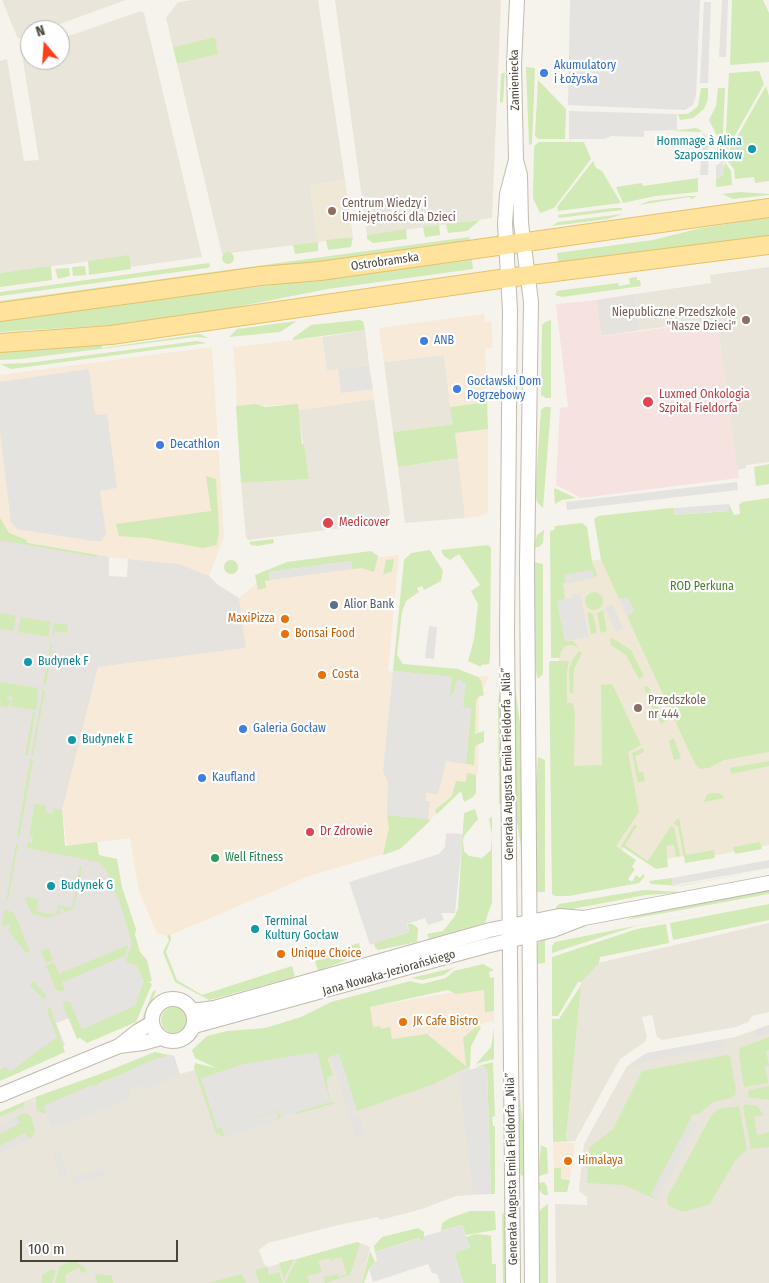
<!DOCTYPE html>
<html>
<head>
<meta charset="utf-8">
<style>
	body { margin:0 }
	#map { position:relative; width:769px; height:1283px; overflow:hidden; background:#f6f3ec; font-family:"Fira Sans Condensed",sans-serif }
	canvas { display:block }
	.north { position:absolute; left:20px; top:20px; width:50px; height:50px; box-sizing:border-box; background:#fff; border:1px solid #b7b4b0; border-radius:50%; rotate:342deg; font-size:14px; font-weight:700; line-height:20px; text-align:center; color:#4b4439 }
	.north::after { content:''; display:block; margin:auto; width:18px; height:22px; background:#fc3f1d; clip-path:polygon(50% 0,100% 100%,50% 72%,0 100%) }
	.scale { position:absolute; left:20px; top:1240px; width:158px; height:22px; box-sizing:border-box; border:2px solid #4b4439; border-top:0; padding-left:6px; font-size:15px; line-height:18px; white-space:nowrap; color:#4b4439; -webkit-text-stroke:4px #fff; paint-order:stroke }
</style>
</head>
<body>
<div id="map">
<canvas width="769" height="1283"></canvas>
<div class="north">N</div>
<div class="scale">100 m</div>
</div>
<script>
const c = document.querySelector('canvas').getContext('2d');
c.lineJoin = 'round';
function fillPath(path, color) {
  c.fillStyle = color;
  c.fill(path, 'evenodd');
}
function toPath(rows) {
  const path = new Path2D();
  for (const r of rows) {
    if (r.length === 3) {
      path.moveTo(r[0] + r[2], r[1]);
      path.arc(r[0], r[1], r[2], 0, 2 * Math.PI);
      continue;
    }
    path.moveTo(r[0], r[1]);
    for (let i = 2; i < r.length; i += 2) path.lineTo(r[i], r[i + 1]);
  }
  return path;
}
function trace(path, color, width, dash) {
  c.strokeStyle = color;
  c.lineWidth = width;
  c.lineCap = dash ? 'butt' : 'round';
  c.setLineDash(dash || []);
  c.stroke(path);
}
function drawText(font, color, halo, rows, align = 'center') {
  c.font = font + ' "Fira Sans Condensed",sans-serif';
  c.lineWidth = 4.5;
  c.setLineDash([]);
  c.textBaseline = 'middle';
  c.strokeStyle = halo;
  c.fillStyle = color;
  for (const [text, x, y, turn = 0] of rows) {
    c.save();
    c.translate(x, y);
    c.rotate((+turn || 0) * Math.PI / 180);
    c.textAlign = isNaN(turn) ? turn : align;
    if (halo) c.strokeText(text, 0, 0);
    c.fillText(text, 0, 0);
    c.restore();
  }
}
fillPath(toPath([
	[2,0,126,0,43,30,30,30,30,35,18,39],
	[192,0,318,0,345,180,310,185,318,242,222,254,177,64,217,54,215,37,173,47,166,18,178,2],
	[335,0,501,0,492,218,367,235],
	[141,11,144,13,202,257,130,267,129,256,0,273,0,61,7,59,24,161,39,160,22,54,30,50,30,60,60,60,60,39],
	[769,267,769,462,746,465,746,468,737,470,717,321,640,330,635,294,711,283,710,275],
	[365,330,369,365,327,371,322,337],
	[444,355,453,424,393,432,384,362],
	[374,399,390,514,382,523,248,540,246,537,241,483,309,479,298,410],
	[460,458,465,518,405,523,398,467],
	[769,923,769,1012,752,1016,748,1022,736,1027,662,1040,657,1037,652,1015,642,1017,647,1037,645,1042,620,1059,575,1141,566,1140,581,982,598,963],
	[769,1025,769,1283,556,1283,555,1204,587,1205,587,1197,580,1192,579,1188,584,1144,627,1066,647,1053,735,1037],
	[427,1034,467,1067,470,1066,470,1070,483,1066,491,1194,456,1196,422,1209,380,1220,378,1217,334,1226,268,1243,259,1250,264,1264,268,1267,358,1242,370,1247,362,1283,0,1283,0,1112,35,1097,34,1102,174,1056,180,1074,195,1070,198,1079]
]), '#eae5da');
fillPath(toPath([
	[484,314,485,322,491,321,493,340,492,348,485,349,487,402,450,407,444,355,384,362,379,328],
	[322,337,327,371,369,365,374,399,304,410,298,410,298,405,236,406,237,393,233,347],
	[212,347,224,537,209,576,179,564,109,557,0,538,0,375],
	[488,429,488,512,480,516,465,518,455,433],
	[399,555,388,671,451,676,489,676,479,697,478,774,400,849,309,876,168,936,157,933,139,892,130,838,67,846,62,810,98,667,246,648,239,598,259,581,318,564],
	[494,985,494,1021,478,1025,463,1038,466,1067,427,1034,365,1044,369,1007],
	[553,1142,575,1143,570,1179,561,1179,554,1168]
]), '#f7ead8');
fillPath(toPath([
	[635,294,640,330,601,336,596,300],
	[0,538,109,557,109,576,127,577,128,559,179,564,209,576,217,584,239,598,246,648,98,667,62,810,65,846,115,862,145,983,128,1023,83,1038,74,1016,56,1023,65,1045,0,1077]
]), '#e6e2dd');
fillPath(toPath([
	[345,180,353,237,318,242,310,185],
	[602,559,769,744,769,845,686,861,684,856,650,862,625,845,614,863,590,892,559,661,555,566]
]), '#efe8d6');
fillPath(toPath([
	[596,300,602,336,717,321,739,478,581,498,556,485,560,408,568,407,556,304]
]), '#f6e3e0');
fillPath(toPath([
	[732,0,763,0,769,13,769,62,730,65],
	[215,37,218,54,177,64,173,47],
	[526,67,535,68,532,144,529,145],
	[759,71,764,84,725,153,729,73],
	[505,72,503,102,500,103,501,74],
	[538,80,566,109,565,139,538,139,535,136],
	[766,86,769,96,769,181,755,183,754,177,735,179,734,169,725,158],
	[701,88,708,88,708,99,704,109,693,118,680,120,678,114,688,114,698,106],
	[718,88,725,88,722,154,717,160,717,136,709,120,716,106],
	[696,128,700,130,707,137,707,145,703,145,704,136,702,132,673,131],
	[539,142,584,142,591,159,554,208,540,213,533,198,534,146],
	[722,158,731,171,732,185,716,187,716,180,724,173,722,171,725,164],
	[593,161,596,168,602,171,621,203,558,211,557,207],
	[698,178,698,192,655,196,623,203,616,187,642,183,643,186],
	[740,192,769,194,769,195,733,199,722,194],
	[689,196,697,196,692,199,689,197,639,205,649,201],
	[613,208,622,208,622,210,559,218,558,215],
	[623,214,608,219,552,226,558,222],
	[769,217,769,237,558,262,557,253,653,240,697,229],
	[480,220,467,231,448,233,446,224],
	[439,225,440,235,425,237,423,227],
	[406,229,407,239,373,243,367,239,367,235],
	[353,237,351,247,328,250,326,240],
	[469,237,470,241,0,305,0,301],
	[318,242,318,251,295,254,293,245],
	[228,258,6],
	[129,255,131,269,89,275,88,261],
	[472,260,473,269,328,289,221,310,113,325,0,332,0,319],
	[209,263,210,267,207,268,0,296,0,292],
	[51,266,52,280,0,287,0,273],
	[85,266,86,275,73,276,72,267],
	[69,268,70,276,58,279,55,269],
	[637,277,637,280,640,280,641,286,562,297,555,295,557,291,563,290,618,283,619,286,630,284,629,278],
	[359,320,363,321,365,330,293,340,293,338,311,325],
	[551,320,551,398,546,398,541,395,542,325,545,322],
	[297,321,280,332,229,337,237,329],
	[200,334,209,338,196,337,20,359,0,360,0,349,71,346,102,346,102,348],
	[197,341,207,343,11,369,0,364,28,363],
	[487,402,488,429,455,433,458,458,398,467,393,432,453,424,450,407],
	[256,404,265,407,298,404,302,444,304,444,309,479,241,483,236,406],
	[544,407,551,407,543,508,537,502,535,492,541,410],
	[769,464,769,484,756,486,754,467],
	[206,476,216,479,219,532,217,545,203,548,147,538,119,536,116,524,211,511],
	[554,488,576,498,562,500,555,504],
	[769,498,769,752,724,760,709,768,700,769,695,764,627,616,634,611,627,597,619,599,601,559,594,519,598,516,670,508,674,508,675,515,729,511,729,504,734,515,740,514,739,505,742,502],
	[0,518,9,533,27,540,27,543,98,555,96,557,0,540],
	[582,523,587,527,592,561,597,575,594,578,592,570,565,575,566,582,563,584,565,599,557,601,565,641,573,641,578,648,572,645,565,646,561,651,560,658,551,658,550,531,554,530,555,526],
	[544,530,543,543,539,547,534,547,537,535],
	[273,539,274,543,258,546,251,545,249,542],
	[488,545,491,548,490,657,489,664,481,665,481,667,468,661,474,639,478,604,471,591,480,585,459,554,450,560,444,556,441,550],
	[430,550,443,571,441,581,424,590,422,586,417,588,419,592,406,601,402,612,397,655,403,664,458,669,478,677,481,681,484,695,478,697,476,701,475,734,484,731,484,742,475,746,474,765,466,764,471,709,463,707,463,699,456,685,454,693,450,696,451,677,393,671,404,560,411,553],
	[371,551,378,556,374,572,362,568,352,569,351,561,269,572,270,580,265,581,266,588,258,590,255,575,287,562],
	[394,559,392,571,383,575,386,560],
	[231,567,7],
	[534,562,543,564,543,674,539,678,537,678,533,642],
	[594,601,9],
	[603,610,607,631,601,633,597,613],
	[587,612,593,614,597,633,591,634],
	[0,613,16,616,13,631,0,629],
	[21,617,51,622,48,637,18,632],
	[54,623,68,625,67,633,55,631,52,637],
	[612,638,631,650,644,676,639,679,626,655,611,645,610,639],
	[51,643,52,646,46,684,43,685],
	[579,651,582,653,574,669,573,693,570,693,569,669,573,659],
	[551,661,569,661,567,672,567,703,573,703,575,713,574,766,602,765,601,685,612,684,641,745,628,752,639,812,616,846,636,860,632,867,635,869,628,879,632,882,636,875,640,878,643,874,645,876,639,883,569,896,555,896,552,894,549,662],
	[514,679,520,724,522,853,516,815],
	[0,682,38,688,36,710,11,706,13,697,7,696,7,699,10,700,8,708,0,706],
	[648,686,666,721,661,724,647,697,644,687],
	[43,689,45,691,33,755,31,756],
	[500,689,501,689,501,804,499,804,498,704],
	[33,712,35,712,28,755,25,755],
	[672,739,674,739,681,758,674,760,669,741],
	[643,748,644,752,635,756,639,773,643,772,645,781,638,783,632,753],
	[538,757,545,760,545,892,535,892,536,785],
	[30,759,33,760,19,838,17,838],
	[769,761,769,766,731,774,730,768],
	[467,773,476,775,476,793,473,797,464,802,461,791,437,814,435,810,452,796,456,781,466,782],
	[712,793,719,793,725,798,704,802,707,795],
	[35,803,46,806,45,812,52,814,54,808,62,810,65,846,97,842,99,855,117,859,122,887,136,929,135,935,140,952,147,960,152,981,149,982,152,984,136,1022,87,1043,80,1038,77,1039,63,1005,64,1001,70,1002,82,1029,135,1006,144,981,137,966,128,963,126,960,132,944,120,903,106,870,98,862,27,848,28,842,32,843,33,836,29,836],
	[475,809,478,819,464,836,463,841,464,851,469,856,482,858,491,850,492,835,489,819,492,816,492,902,485,923,429,939,427,934,443,931,455,916,458,908,464,813],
	[387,815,428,819,430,821,400,849,383,855,389,828],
	[679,818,686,855,714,850,715,858,685,863,678,826,673,823],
	[634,825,637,826,625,845,648,861,671,826,674,828,680,856,676,857,674,845,666,846,668,867,656,869,621,846],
	[760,842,762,849,735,854,733,847],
	[16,843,18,844,8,900,6,902],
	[80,866,82,867,74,908,65,912,62,907,59,908,61,914,48,918,32,914,25,898,27,897,38,899,36,911,56,915,58,905,72,908],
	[769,869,681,886,651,884,649,881,672,878,673,886,678,886],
	[769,876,769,878,693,892,646,895,556,912,556,907,559,904,644,890,680,892],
	[769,890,769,894,626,920,641,914],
	[769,899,636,926,552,953,552,946,555,942],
	[769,904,769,920,673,940,670,923],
	[4,909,14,913,30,952,26,953,9,931,10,923,2,927],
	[408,924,413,924,418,928,417,942,378,950,375,947,374,943,409,932],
	[666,924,669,943,600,957,599,963,581,982,578,982,558,1016,552,1016,552,957,637,929],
	[170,934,171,939,166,952,177,980,202,995,292,966,295,977,209,1000,175,982,163,952,169,940,167,936],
	[545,937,545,963,536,964,536,945],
	[359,943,362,954,318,971,315,961,325,958,324,954],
	[128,945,125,956,62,982,65,990,62,991,56,990,46,965,54,963,59,974],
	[48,948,53,960,46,963,41,951],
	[483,964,494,970,489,972,490,978,494,977,494,1011,485,1012,484,990,456,994,448,990,370,1007,373,1027,380,1026,381,1029,390,1027,392,1039,427,1034,466,1066,463,1038,478,1025,481,1027,471,1046,470,1066,431,1085,357,1111,339,1054,327,1058,333,1075,327,1078,328,1091,331,1102,336,1103,297,1114,278,1108,281,1116,279,1120,276,1111,222,1128,225,1137,216,1133,194,1068,195,1063,216,1068,195,1058,192,1050,207,1036,227,1031,265,1028,301,1017,331,1002,410,981,422,984,446,978,454,971],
	[453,968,444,975,422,980,411,978],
	[34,981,47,997,43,999,34,990,29,984],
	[581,985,566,1140,575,1141,553,1142,552,1019,559,1019],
	[156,990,147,1016,140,1024,153,991],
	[50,1007,65,1052,0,1081,0,1070,57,1037,47,1012],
	[174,1020,13],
	[494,1028,494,1059,476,1064,491,1047],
	[769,1037,769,1050,766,1051,769,1066,765,1067,768,1083,744,1087,739,1056,740,1048],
	[155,1052,174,1056,103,1081,96,1086,92,1085,44,1106,47,1114,37,1111,35,1097,100,1074],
	[727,1055,730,1056,736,1091,735,1095,731,1098,713,1102,699,1114,690,1115,691,1119,651,1194,655,1199,624,1185,587,1183,589,1148,613,1129,642,1071],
	[493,1062,495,1116,492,1117,493,1126,495,1126,495,1194,491,1194,487,1070,483,1066,475,1067],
	[518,1082,524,1133,524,1176,519,1175],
	[769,1086,769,1100,748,1097,749,1090],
	[24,1102,25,1106,0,1117,0,1112],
	[745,1104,757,1106,764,1115,754,1117,757,1135,769,1132,769,1147,751,1149,743,1107],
	[739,1106,747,1149,735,1161,709,1205,682,1212,668,1205,667,1198,712,1114,719,1109],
	[24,1113,28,1114,31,1117,35,1130,32,1138,28,1138,25,1133,0,1146,0,1134,20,1123,16,1117],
	[541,1145,547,1148,548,1173,540,1176,538,1175],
	[554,1168,561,1168,561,1179,570,1180,567,1192,554,1192],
	[544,1182,547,1186,548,1195,544,1195,538,1189,538,1183],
	[548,1204,548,1283,539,1283,538,1215,541,1209],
	[470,1211,495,1211,496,1230,466,1235,462,1225,441,1231,442,1223,450,1218],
	[502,1212,505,1216,506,1283,503,1283],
	[418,1228,424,1232,424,1241,421,1242,419,1238,375,1252,374,1246,382,1237],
	[475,1234,496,1236,491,1236,492,1264,496,1264,496,1283,463,1283,454,1253,470,1247,466,1237],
	[357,1242,360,1244,350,1275,325,1283,323,1277,338,1274,339,1277,347,1274,341,1257,331,1260,329,1258,318,1261,322,1272,307,1276,309,1283,285,1283,297,1259],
	[370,1251,375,1262,369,1269,364,1283,362,1283],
	[294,1259,284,1279,279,1263],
	[73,1260,85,1268,87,1272,85,1274,84,1271,81,1272,79,1267,65,1275,66,1283,55,1283,60,1266],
	[268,1267,268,1275,279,1272,283,1283,259,1283,255,1270],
	[52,1269,56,1271,52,1283,42,1283,42,1275],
	[97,1274,112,1276,113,1283,97,1283,95,1275],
	[242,1274,246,1283,209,1283,212,1282]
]), '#d2eab5');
fillPath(toPath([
	[570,0,700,0,696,96,693,105,685,110,568,105],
	[722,0,728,0,726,57,719,57],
	[704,2,711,2,708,83,700,83],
	[569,111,677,114,677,130,644,131,644,137,611,136,605,139,569,139],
	[702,145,709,145,708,175,700,175],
	[723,160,724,173,716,180,716,166],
	[369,365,373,389,341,393,338,369],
	[89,369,95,415,107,414,117,488,100,491,106,533,101,541,93,541,17,529,11,522,0,432,0,382],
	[737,482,738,490,567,510,566,502],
	[729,504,729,511,675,515,674,508],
	[351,561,352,569,270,580,269,572],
	[592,570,594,578,567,584,565,575],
	[580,593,589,637,565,641,557,601,573,597,572,594],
	[627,597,634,611,627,616,619,599],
	[612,604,623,628,616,632,605,608],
	[429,626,437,627,434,659,425,658],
	[393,671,452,677,450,696,454,693,457,679,466,683,463,707,471,708,466,764,446,761,438,794,426,793,426,801,430,801,428,819,387,815,388,782,383,772],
	[446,833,463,834,455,913,441,913,444,920,428,925,425,918,407,924,409,932,370,945,349,882,439,854,445,847],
	[769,860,769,868,673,885,672,878],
	[5,934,28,962,34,981,29,984,41,997,57,1037,10,1072,5,1066,0,1070,0,935],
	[124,957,127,964,132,963,137,966,142,980,139,992,132,998,135,1005,81,1028,62,983],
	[769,1025,769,1033,757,1037,755,1030],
	[720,1040,724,1041,725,1047,649,1060,637,1067,631,1063,647,1053],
	[317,1052,330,1102,295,1113,280,1115,277,1110,217,1129,201,1078,244,1064],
	[339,1054,357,1111,349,1114,331,1056],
	[169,1055,174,1056,180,1074,143,1091,140,1085,129,1090,131,1097,64,1125,51,1127,44,1106,92,1085,96,1086,150,1061],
	[483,1066,487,1070,491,1194,473,1194,458,1074],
	[277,1111,279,1120,225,1137,222,1128],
	[358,1113,365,1135,356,1138,349,1116],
	[16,1117,20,1123,0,1134,0,1126],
	[691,1119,697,1125,656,1200,651,1194],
	[25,1133,30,1139,0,1154,0,1146],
	[59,1149,68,1177,61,1179,52,1152],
	[103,1168,105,1175,74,1185,72,1178],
	[462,1225,470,1247,454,1254,463,1283,440,1283,437,1274,432,1273,428,1264,373,1282,369,1269,377,1260,375,1252,420,1238,421,1242,425,1236]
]), '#e5e3e0');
const tertiary = toPath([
	[517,0,514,64,516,160,520,175,521,223,531,302,527,565,532,1283],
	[173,1020,21],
	[192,1011,214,1008,490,930,559,916,584,918],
	[194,1026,486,946,553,930,584,918,769,883],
	[119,1046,138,1031,152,1023],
	[0,1095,119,1046,143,1043,161,1038],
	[513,1283,507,632,510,310,505,224,507,194,516,160]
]);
const primary = toPath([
	[0,312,261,276,320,271,769,208],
	[0,343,111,335,507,278,769,245]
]);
trace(tertiary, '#c2bbae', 16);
trace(primary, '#e6c16a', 20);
trace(tertiary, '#fff', 14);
trace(primary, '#ffe39c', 18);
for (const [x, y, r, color] of [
	[544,73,5,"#3f7fe0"],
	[752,149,5,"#0f9aa8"],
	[332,211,5,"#8d6e63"],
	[746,320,5,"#8d6e63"],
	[424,341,5,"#3f7fe0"],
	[457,389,5,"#3f7fe0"],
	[648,402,6,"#e0444e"],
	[160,445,5,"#3f7fe0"],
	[328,523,6,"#e0444e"],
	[334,605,5,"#5c6f8a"],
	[285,619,5,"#e8710a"],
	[285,634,5,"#e8710a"],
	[28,662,5,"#0f9aa8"],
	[322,675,5,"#e8710a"],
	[638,708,5,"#8d6e63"],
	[243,729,5,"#3f7fe0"],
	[72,740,5,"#0f9aa8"],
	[202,778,5,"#3f7fe0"],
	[310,832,5,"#e0444e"],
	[215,858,5,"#2e9e5b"],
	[51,886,5,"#0f9aa8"],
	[255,929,5,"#0f9aa8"],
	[281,954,5,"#e8710a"],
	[403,1022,5,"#e8710a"],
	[568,1161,5,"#e8710a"]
]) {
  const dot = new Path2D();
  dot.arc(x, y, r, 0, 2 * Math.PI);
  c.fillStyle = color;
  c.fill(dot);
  trace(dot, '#fff', 2);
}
drawText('12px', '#366cbe', '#fff', [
	["Akumulatory",554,66],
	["i Łożyska",554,80],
	["ANB",434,341],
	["Gocławski Dom",467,382],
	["Pogrzebowy",467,396],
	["Decathlon",170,445],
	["Galeria Gocław",253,729],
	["Kaufland",212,778]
], 'left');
drawText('12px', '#4b4439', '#fff', [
	["Zamieniecka",515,80,-91],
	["Ostrobramska",385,262,-8],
	["Generała Augusta Emila Fieldorfa „Nila”",508,764,-91],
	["Jana Nowaka-Jeziorańskiego",389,973,-16],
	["Generała Augusta Emila Fieldorfa „Nila”",512,1169,-91]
]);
drawText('12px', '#0d838f', '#fff', [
	["Hommage à Alina",742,142,"right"],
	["Szaposznikow",742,156,"right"],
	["Budynek F",38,662],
	["Budynek E",82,740],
	["Budynek G",61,886],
	["Terminal",265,922],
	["Kultury Gocław",265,936]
], 'left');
drawText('12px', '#785e54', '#fff', [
	["Centrum Wiedzy i",342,204],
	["Umiejętności dla Dzieci",342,218],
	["Niepubliczne Przedszkole",736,313,"right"],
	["\"Nasze Dzieci\"",736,327,"right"],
	["Przedszkole",648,701],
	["nr 444",648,715]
], 'left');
drawText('12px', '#be3a42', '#fff', [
	["Luxmed Onkologia",659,395],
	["Szpital Fieldorfa",659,409],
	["Medicover",339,523],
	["Dr Zdrowie",320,832]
], 'left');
drawText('12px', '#4a7f2a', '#fff', [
	["ROD Perkuna",702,587]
]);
drawText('12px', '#4e5e75', '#fff', [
	["Alior Bank",344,605]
], 'left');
drawText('12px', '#c56008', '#fff', [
	["MaxiPizza",275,619,"right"],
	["Bonsai Food",295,634],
	["Costa",332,675],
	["Unique Choice",291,954],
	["JK Cafe Bistro",413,1022],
	["Himalaya",578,1161]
], 'left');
drawText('12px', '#27864d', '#fff', [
	["Well Fitness",225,858]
], 'left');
</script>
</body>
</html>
